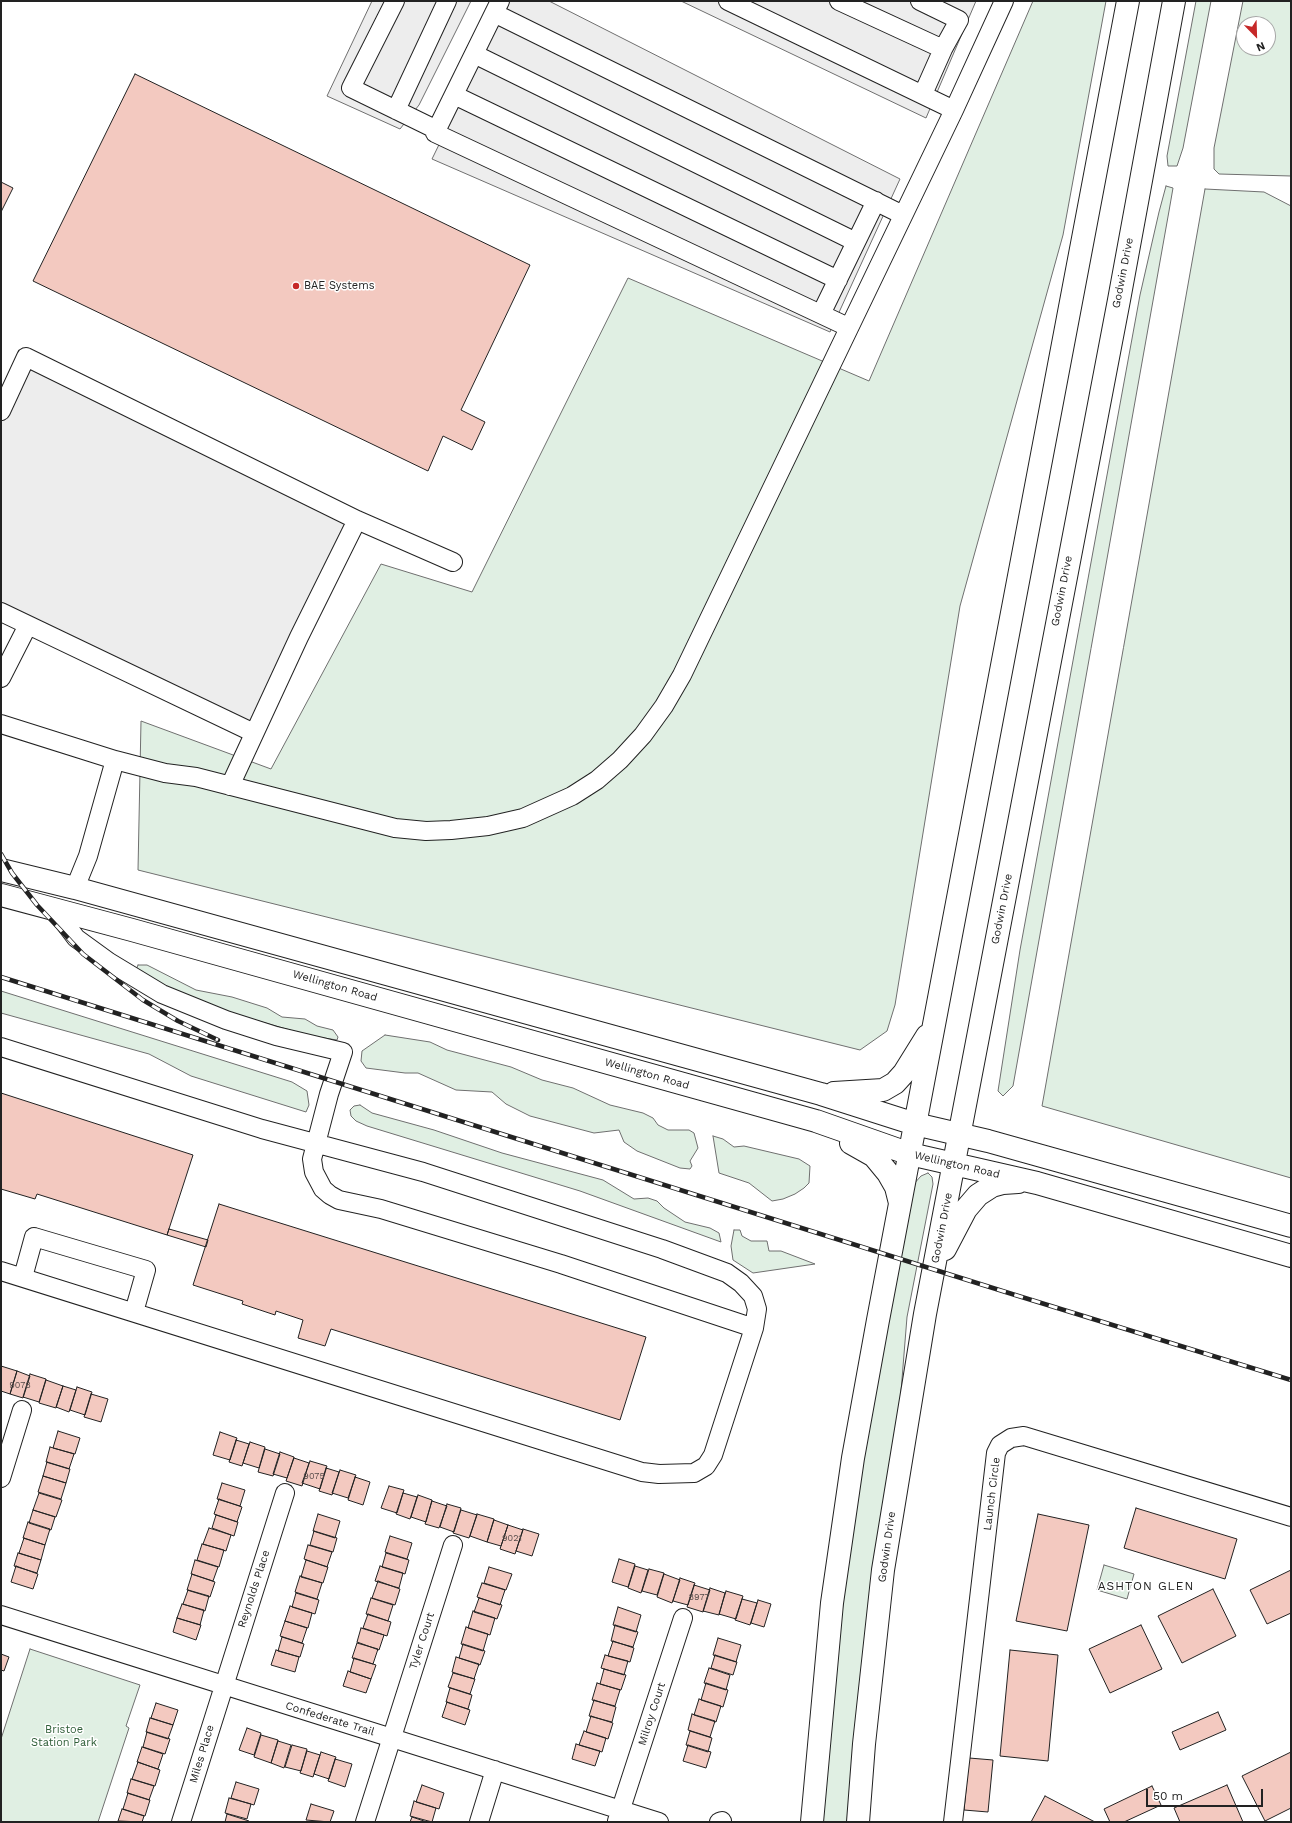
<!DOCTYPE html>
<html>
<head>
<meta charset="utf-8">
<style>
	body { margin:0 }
	#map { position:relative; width:1292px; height:1823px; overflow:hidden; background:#fff; font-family:"Work Sans",sans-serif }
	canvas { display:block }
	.frame { position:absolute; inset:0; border:2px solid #222; pointer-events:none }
	.north { position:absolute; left:1236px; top:16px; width:40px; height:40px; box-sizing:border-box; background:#fff; border:1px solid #a7a7a7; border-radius:50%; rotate:157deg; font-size:11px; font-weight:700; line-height:16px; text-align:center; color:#222 }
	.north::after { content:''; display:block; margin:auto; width:14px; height:18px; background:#c62828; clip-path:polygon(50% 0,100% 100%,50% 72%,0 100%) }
	.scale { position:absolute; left:1146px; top:1789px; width:117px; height:18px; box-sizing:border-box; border:2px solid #222; border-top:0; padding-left:5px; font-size:12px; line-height:14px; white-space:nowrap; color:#222; -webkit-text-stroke:3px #fff; paint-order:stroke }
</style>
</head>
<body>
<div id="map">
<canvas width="1292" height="1823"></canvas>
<div class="frame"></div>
<div class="north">N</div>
<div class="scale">50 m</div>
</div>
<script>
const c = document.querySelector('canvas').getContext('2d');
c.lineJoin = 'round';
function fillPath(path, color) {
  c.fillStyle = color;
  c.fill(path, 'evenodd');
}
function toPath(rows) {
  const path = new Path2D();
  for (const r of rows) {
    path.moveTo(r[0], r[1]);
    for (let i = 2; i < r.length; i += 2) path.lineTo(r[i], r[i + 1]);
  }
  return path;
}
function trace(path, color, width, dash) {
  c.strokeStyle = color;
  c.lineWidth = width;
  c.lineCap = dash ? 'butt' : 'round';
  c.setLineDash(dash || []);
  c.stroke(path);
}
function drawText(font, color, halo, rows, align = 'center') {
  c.font = font + ' "Work Sans",sans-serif';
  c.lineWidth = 3;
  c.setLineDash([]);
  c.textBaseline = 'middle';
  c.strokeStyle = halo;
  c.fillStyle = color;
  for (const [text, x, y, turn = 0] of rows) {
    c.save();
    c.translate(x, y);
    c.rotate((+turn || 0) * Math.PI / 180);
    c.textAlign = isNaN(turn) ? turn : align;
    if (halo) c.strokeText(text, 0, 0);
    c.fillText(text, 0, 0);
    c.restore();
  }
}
const green = toPath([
	[1033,1,1106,1,1063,235,960,606,895,1005,887,1031,860,1050,138,870,141,721,271,769,381,564,472,592,628,278,869,381,1033,1],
	[1196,1,1211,1,1183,148,1177,166,1168,166,1167,156,1196,1],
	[1243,1,1291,1,1291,176,1219,174,1214,169,1214,148,1243,1],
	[1244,24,1268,24,1268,48,1244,48,1244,24],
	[1166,186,1173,188,1169,211,1013,1086,1003,1096,998,1091,1020,950,1140,295,1159,212,1166,186],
	[1205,189,1264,192,1291,206,1291,1178,1042,1106,1205,189],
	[138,965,147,965,196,990,232,997,267,1008,282,1017,305,1019,317,1026,333,1030,338,1037,337,1040,311,1036,195,1003,136,970,138,965],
	[1,991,292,1082,307,1091,309,1105,306,1112,191,1076,149,1054,1,1013,1,991],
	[385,1035,430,1042,447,1050,511,1067,542,1080,573,1088,610,1105,643,1113,653,1118,658,1125,668,1130,689,1130,694,1133,698,1148,690,1161,692,1166,690,1169,680,1168,637,1151,624,1142,619,1130,594,1133,530,1116,506,1104,492,1092,456,1090,418,1073,405,1073,366,1068,361,1061,362,1051,385,1035],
	[360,1105,372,1113,434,1130,502,1153,603,1180,634,1199,648,1198,657,1201,664,1208,685,1222,710,1228,719,1233,721,1242,580,1191,367,1126,356,1121,351,1116,350,1110,354,1106,360,1105],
	[713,1136,723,1139,734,1147,744,1146,799,1159,810,1166,809,1183,804,1188,795,1194,783,1199,772,1201,749,1183,719,1173,713,1136],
	[928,1173,932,1177,933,1184,907,1317,900,1404,849,1822,822,1822,824,1772,850,1541,866,1434,912,1186,921,1176,928,1173],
	[734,1230,740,1230,742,1236,751,1241,767,1241,769,1251,781,1251,815,1264,753,1273,733,1260,731,1246,734,1230],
	[1104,1565,1134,1574,1127,1599,1097,1590,1104,1565],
	[30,1649,140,1685,126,1726,129,1728,98,1822,1,1822,1,1739,30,1649]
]);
fillPath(green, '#e0efe3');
trace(green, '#6f6f6f', 1);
const parking = toPath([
	[372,1,471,1,419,105,400,129,327,96,372,1],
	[509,1,549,1,900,179,830,332,432,159,509,1],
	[681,1,976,1,926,118,681,1],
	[26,357,357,520,254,733,1,612,1,411,26,357]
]);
fillPath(parking, '#ededed');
trace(parking, '#6f6f6f', 1);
const building = toPath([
	[135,74,530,265,461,410,485,422,472,450,443,436,428,471,33,281,135,74],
	[1,182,13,188,1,212,1,182],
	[1,1093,193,1155,167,1235,37,1194,35,1199,1,1189,1,1093],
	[219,1204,646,1337,620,1420,331,1329,325,1346,298,1338,303,1320,276,1311,275,1315,242,1304,243,1301,193,1285,219,1204],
	[169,1229,208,1240,206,1247,167,1235,169,1229],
	[1,1366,17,1371,10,1394,1,1391,1,1366],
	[17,1371,30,1376,23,1398,10,1394,17,1371],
	[30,1374,46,1379,39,1402,23,1397,30,1374],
	[46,1380,63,1386,56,1408,39,1403,46,1380],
	[63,1386,76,1390,69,1412,56,1407,63,1386],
	[77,1387,92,1392,85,1415,70,1410,77,1387],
	[91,1394,108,1399,101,1422,84,1417,91,1394],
	[58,1431,80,1438,75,1454,53,1448,58,1431],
	[220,1432,237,1438,230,1460,213,1455,220,1432],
	[236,1440,249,1444,242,1466,229,1462,236,1440],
	[250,1442,265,1447,259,1468,243,1463,250,1442],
	[50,1447,74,1454,69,1469,46,1462,50,1447],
	[265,1449,280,1454,273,1476,258,1472,265,1449],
	[280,1452,294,1457,287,1478,273,1474,280,1452],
	[294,1458,309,1463,302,1486,286,1481,294,1458],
	[310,1461,327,1466,320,1489,302,1483,310,1461],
	[47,1462,70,1469,66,1483,43,1476,47,1462],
	[326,1468,339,1472,332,1495,319,1491,326,1468],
	[340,1470,356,1475,348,1498,332,1493,340,1470],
	[43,1476,66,1483,61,1499,38,1492,43,1476],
	[355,1477,370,1482,363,1505,348,1500,355,1477],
	[222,1483,245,1490,240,1506,217,1499,222,1483],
	[389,1486,404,1490,397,1513,381,1508,389,1486],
	[39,1493,62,1500,56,1517,33,1510,39,1493],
	[403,1493,417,1497,410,1519,396,1514,403,1493],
	[418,1495,432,1500,426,1522,411,1517,418,1495],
	[219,1499,242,1507,237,1522,214,1514,219,1499],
	[432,1501,447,1506,439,1528,425,1524,432,1501],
	[447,1504,461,1508,454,1532,440,1527,447,1504],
	[1136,1508,1237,1539,1225,1579,1124,1548,1136,1508],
	[33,1510,55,1517,51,1530,29,1523,33,1510],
	[461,1510,477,1515,469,1538,453,1533,461,1510],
	[318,1514,340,1521,335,1538,313,1531,318,1514],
	[477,1514,494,1519,487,1542,470,1536,477,1514],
	[1038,1514,1089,1525,1067,1631,1016,1621,1038,1514],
	[216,1515,238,1522,234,1536,212,1528,216,1515],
	[494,1520,508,1525,501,1546,487,1542,494,1520],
	[28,1522,50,1529,45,1545,23,1538,28,1522],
	[508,1525,523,1530,515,1554,500,1549,508,1525],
	[209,1528,231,1535,226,1551,203,1544,209,1528],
	[523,1529,539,1534,532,1556,516,1551,523,1529],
	[314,1531,337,1538,333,1552,310,1545,314,1531],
	[390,1536,412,1543,407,1559,385,1552,390,1536],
	[24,1538,45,1545,41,1560,19,1553,24,1538],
	[202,1544,224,1550,219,1567,197,1560,202,1544],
	[308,1545,332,1552,327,1567,304,1559,308,1545],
	[18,1553,41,1560,37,1573,14,1566,18,1553],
	[386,1553,409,1560,405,1574,382,1567,386,1553],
	[619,1559,635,1564,628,1587,612,1582,619,1559],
	[195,1560,218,1567,213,1581,191,1574,195,1560],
	[306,1560,328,1567,323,1583,301,1577,306,1560],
	[16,1566,38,1574,33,1589,11,1582,16,1566],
	[380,1566,403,1573,399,1588,375,1581,380,1566],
	[635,1566,648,1570,641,1593,628,1588,635,1566],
	[489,1567,512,1574,506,1590,484,1583,489,1567],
	[649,1569,664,1573,657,1595,642,1591,649,1569],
	[1291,1570,1291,1613,1267,1624,1250,1590,1291,1570],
	[192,1574,215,1582,210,1597,187,1590,192,1574],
	[664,1574,680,1580,672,1603,657,1597,664,1574],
	[300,1576,322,1583,317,1599,295,1592,300,1576],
	[680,1578,695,1583,688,1605,673,1601,680,1578],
	[378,1581,400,1589,395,1605,372,1598,378,1581],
	[482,1583,505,1590,500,1605,477,1597,482,1583],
	[694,1585,710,1590,703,1612,687,1607,694,1585],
	[710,1588,725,1593,719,1615,703,1611,710,1588],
	[1213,1589,1236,1636,1182,1663,1158,1616,1213,1589],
	[188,1590,209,1596,205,1611,183,1604,188,1590],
	[726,1591,743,1596,736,1619,719,1614,726,1591],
	[296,1593,319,1600,315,1614,292,1607,296,1593],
	[371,1598,393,1605,388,1621,366,1614,371,1598],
	[479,1598,502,1605,497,1619,474,1612,479,1598],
	[742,1599,757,1603,750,1625,735,1620,742,1599],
	[758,1600,771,1604,764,1627,751,1623,758,1600],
	[182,1604,204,1610,200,1625,177,1618,182,1604],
	[290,1606,312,1613,308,1628,285,1621,290,1606],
	[618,1607,641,1615,636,1632,613,1625,618,1607],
	[473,1611,495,1618,490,1635,468,1628,473,1611],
	[368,1614,391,1622,387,1636,363,1628,368,1614],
	[177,1618,201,1625,196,1640,173,1632,177,1618],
	[285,1621,307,1628,302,1643,280,1636,285,1621],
	[615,1625,638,1632,633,1647,611,1641,615,1625],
	[1141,1625,1162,1669,1110,1693,1089,1649,1141,1625],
	[466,1627,488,1634,483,1651,461,1644,466,1627],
	[361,1628,384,1635,379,1650,357,1642,361,1628],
	[282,1637,304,1644,300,1657,278,1651,282,1637],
	[718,1638,741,1645,736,1662,713,1655,718,1638],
	[613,1641,634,1648,630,1662,608,1656,613,1641],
	[357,1643,378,1649,373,1664,352,1658,357,1643],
	[463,1644,485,1651,480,1665,459,1658,463,1644],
	[276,1650,299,1657,295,1672,271,1665,276,1650],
	[1010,1650,1058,1655,1048,1761,1000,1756,1010,1650],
	[1,1654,9,1657,4,1671,1,1670,1,1654],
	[605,1655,628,1661,624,1675,601,1668,605,1655],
	[715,1655,737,1662,733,1675,711,1668,715,1655],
	[456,1657,479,1664,474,1679,452,1672,456,1657],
	[354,1658,376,1665,371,1679,350,1672,354,1658],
	[709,1668,730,1675,726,1690,704,1683,709,1668],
	[604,1669,626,1675,621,1690,600,1684,604,1669],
	[348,1671,371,1679,366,1693,343,1686,348,1671],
	[453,1673,475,1679,470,1694,448,1687,453,1673],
	[597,1683,620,1690,615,1706,592,1700,597,1683],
	[706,1683,728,1690,723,1707,701,1700,706,1683],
	[450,1688,472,1695,468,1709,446,1702,450,1688],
	[699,1699,721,1706,716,1722,694,1715,699,1699],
	[594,1700,616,1707,612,1722,589,1716,594,1700],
	[447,1702,470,1710,465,1725,442,1717,447,1702],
	[156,1703,178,1710,173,1725,151,1718,156,1703],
	[1218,1712,1226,1730,1180,1750,1172,1732,1218,1712],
	[692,1714,715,1721,710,1737,688,1730,692,1714],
	[591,1716,613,1723,608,1739,586,1732,591,1716],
	[150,1718,173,1725,168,1739,146,1732,150,1718],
	[247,1728,261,1733,254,1755,239,1750,247,1728],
	[584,1731,606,1738,602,1752,579,1745,584,1731],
	[690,1731,712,1738,708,1752,686,1745,690,1731],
	[147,1732,170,1739,165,1754,143,1747,147,1732],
	[261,1735,278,1740,271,1763,254,1757,261,1735],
	[278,1741,291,1745,284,1768,271,1763,278,1741],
	[576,1744,600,1751,595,1766,572,1759,576,1744],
	[292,1745,307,1749,301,1771,285,1767,292,1745],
	[688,1745,711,1752,706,1768,683,1761,688,1745],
	[142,1747,163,1754,158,1769,137,1762,142,1747],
	[307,1751,320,1755,313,1777,300,1773,307,1751],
	[321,1752,336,1757,329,1779,314,1774,321,1752],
	[1291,1752,1291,1808,1265,1821,1242,1776,1291,1752],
	[969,1758,993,1760,988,1812,964,1810,969,1758],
	[335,1759,352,1764,345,1787,328,1781,335,1759],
	[138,1762,160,1770,155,1786,132,1779,138,1762],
	[131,1779,154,1786,149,1800,127,1793,131,1779],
	[236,1782,259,1789,254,1805,231,1798,236,1782],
	[422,1785,444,1793,439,1809,416,1802,422,1785],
	[1227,1785,1243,1822,1180,1822,1174,1808,1227,1785],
	[1152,1786,1161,1805,1124,1822,1110,1822,1104,1809,1152,1786],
	[128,1793,150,1800,145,1816,123,1809,128,1793],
	[1045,1796,1095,1822,1031,1822,1045,1796],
	[229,1798,251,1804,247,1819,225,1813,229,1798],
	[414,1801,436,1808,432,1822,410,1816,414,1801],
	[311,1804,334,1811,330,1822,306,1820,311,1804],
	[122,1809,144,1816,142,1822,118,1821,122,1809],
	[227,1814,249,1821,249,1822,225,1822,227,1814],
	[412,1817,427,1822,410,1822,412,1817]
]);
fillPath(building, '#f3c9c0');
trace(building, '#222', 1);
const minor = toPath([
	[395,1,351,88,437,130],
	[500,1,435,133,848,327],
	[728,1,954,110],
	[839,1,943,49,923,94],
	[920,1,959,20,943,49],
	[494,13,903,215],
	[474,54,856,242],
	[454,95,838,280],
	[396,110,447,1],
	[821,314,876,201],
	[1,411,26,357,357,520,453,562],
	[1,612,254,733],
	[1,678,28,625],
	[1,724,115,760,165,773,196,777,395,828,426,831,451,830,488,826,523,818,572,796,597,780,620,760,643,735,664,706,682,675,954,110,1004,1],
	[230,786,299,637,357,520],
	[75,888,88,856,115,760],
	[54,909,76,938,109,962,162,994,226,1020,276,1036,343,1052,329,1094,312,1159,314,1172,323,1189,330,1195,339,1200,381,1209,561,1264,754,1328],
	[1,1047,262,1129,423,1172,662,1249,727,1273,741,1283,753,1296,757,1309,754,1328,713,1455,706,1466,694,1473,659,1474,642,1472,1,1271],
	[23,1277,34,1237,146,1270,134,1312],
	[1,1478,22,1410],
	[1,1615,659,1822],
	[617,1821,683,1618],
	[181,1822,285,1493],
	[365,1822,453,1545],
	[479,1822,495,1770],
	[719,1822,722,1821],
	[953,1822,996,1453,1000,1445,1011,1438,1024,1436,1291,1517]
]);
const major = toPath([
	[1,870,75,888,821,1094,915,1124,988,1141,1291,1226],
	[1,895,132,930,816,1121,910,1154,1037,1183,1291,1256],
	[834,1093,883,1090,895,1083,904,1073,927,1036],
	[851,1143,874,1156,888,1173,896,1187,900,1203],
	[945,1249,966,1209,978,1195,992,1186,1003,1183,1018,1182],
	[812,1822,832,1603,853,1458,878,1320,1128,1],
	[858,1822,864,1744,883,1570,925,1314,1119,300,1174,1]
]);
trace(minor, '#222', 20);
trace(major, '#222', 24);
trace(minor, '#fff', 18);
trace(major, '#fff', 22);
const rail = toPath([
	[1,854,12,873,37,905,83,954,143,1000,178,1021,218,1040],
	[1,977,1012,1294,1291,1380]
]);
trace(rail, '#222', 4.5);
trace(rail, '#fff', 3, [9]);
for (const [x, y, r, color] of [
	[296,286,4,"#c62828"]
]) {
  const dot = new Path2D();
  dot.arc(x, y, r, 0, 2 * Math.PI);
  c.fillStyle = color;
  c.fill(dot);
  trace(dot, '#fff', 1.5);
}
drawText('9px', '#564c4a', null, [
	["9078",20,1385],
	["9075",314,1476],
	["9021",512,1538],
	["8977",699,1597]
]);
drawText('11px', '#222', '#fff', [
	["Godwin Drive",1123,273,-79],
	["Godwin Drive",1062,591,-79],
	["Godwin Drive",1002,909,-79],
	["Wellington Road",335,986,16],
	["Wellington Road",647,1074,16],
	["Wellington Road",957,1165,13],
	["Godwin Drive",942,1228,-79],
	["Launch Circle",992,1494,-83],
	["Godwin Drive",887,1547,-82],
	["Reynolds Place",254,1589,-72],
	["Tyler Court",422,1641,-72],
	["Milroy Court",652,1714,-72],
	["Confederate Trail",330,1719,17],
	["Miles Place",202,1754,-73]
]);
drawText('11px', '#222', '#fff', [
	["BAE Systems",304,286]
], 'left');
drawText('11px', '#2f5e38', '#fff', [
	["Bristoe",64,1730],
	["Station Park",64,1743]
]);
c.letterSpacing = '1px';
drawText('12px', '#222', '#fff', [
	["ASHTON GLEN",1146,1586]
]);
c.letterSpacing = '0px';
</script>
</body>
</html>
